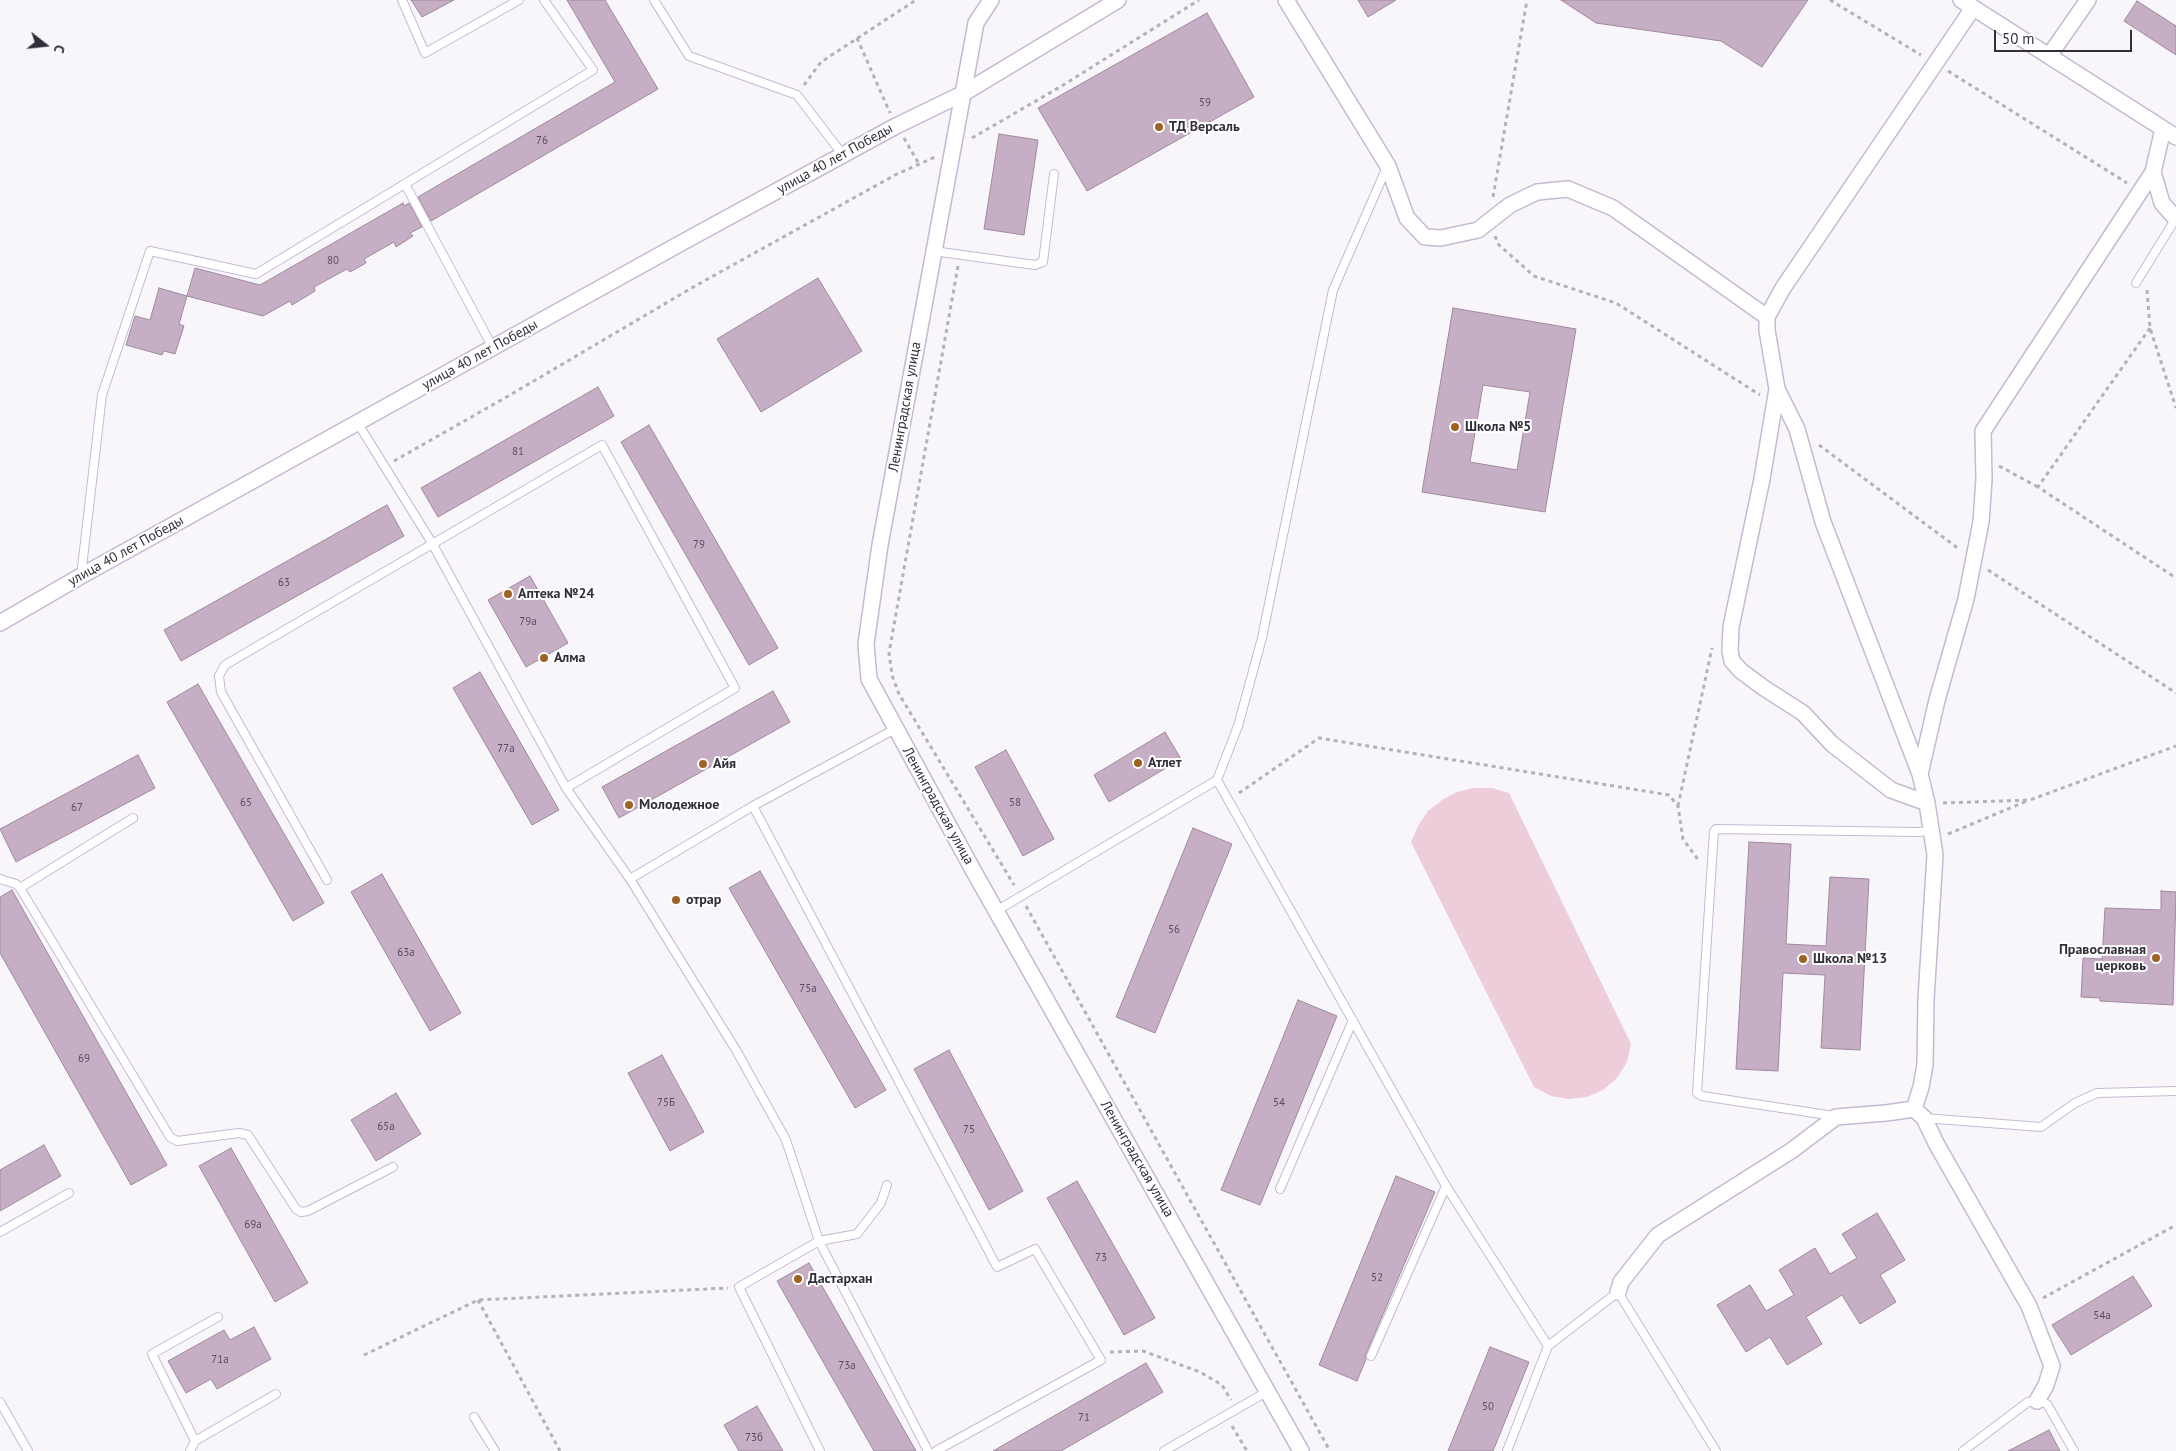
<!DOCTYPE html>
<html>
<head>
<meta charset="utf-8">
<style>
	body { margin:0 }
	#map { position:relative; width:2176px; height:1451px; overflow:hidden; background:#f8f6fb; font-family:"PT Sans",sans-serif }
	canvas { display:block }
	.north { position:absolute; left:20px; top:20px; width:50px; height:50px; -webkit-text-stroke:4px #fff; paint-order:stroke; rotate:106deg; font-size:14px; font-weight:700; line-height:20px; text-align:center; color:#332f39 }
	.north::after { content:''; display:block; margin:auto; width:18px; height:22px; background:#332f39; clip-path:polygon(50% 0,100% 100%,50% 72%,0 100%) }
	.scale { position:absolute; left:1994px; top:30px; width:138px; height:22px; box-sizing:border-box; border:2px solid #332f39; border-top:0; padding-left:6px; font-size:15px; line-height:18px; white-space:nowrap; color:#332f39; -webkit-text-stroke:4px #fff; paint-order:stroke }
</style>
</head>
<body>
<div id="map">
<canvas width="2176" height="1451"></canvas>
<div class="north">С</div>
<div class="scale">50 m</div>
</div>
<script>
const c = document.querySelector('canvas').getContext('2d');
c.lineJoin = 'round';
function fillPath(path, color) {
  c.fillStyle = color;
  c.fill(path, 'evenodd');
}
function toPath(rows) {
  const path = new Path2D();
  for (const r of rows) {
    path.moveTo(r[0], r[1]);
    for (let i = 2; i < r.length; i += 2) path.lineTo(r[i], r[i + 1]);
  }
  return path;
}
function trace(path, color, width, dash) {
  c.strokeStyle = color;
  c.lineWidth = width;
  c.lineCap = dash ? 'butt' : 'round';
  c.setLineDash(dash || []);
  c.stroke(path);
}
function drawText(font, color, halo, rows, align = 'center') {
  c.font = font + ' "PT Sans",sans-serif';
  c.lineWidth = 4;
  c.setLineDash([]);
  c.textBaseline = 'middle';
  c.strokeStyle = halo;
  c.fillStyle = color;
  for (const [text, x, y, turn = 0] of rows) {
    c.save();
    c.translate(x, y);
    c.rotate((+turn || 0) * Math.PI / 180);
    c.textAlign = isNaN(turn) ? turn : align;
    if (halo) c.strokeText(text, 0, 0);
    c.fillText(text, 0, 0);
    c.restore();
  }
}
fillPath(toPath([
	[1474,788,1492,788,1509,793,1631,1044,1627,1062,1617,1078,1603,1090,1587,1097,1568,1099,1551,1096,1534,1087,1411,842,1418,826,1428,811,1442,800,1457,792]
]), '#edcdd9');
const building = toPath([
	[411,0,454,0,422,17,411,0],
	[567,0,605,0,658,89,431,221,418,197,615,82,567,0],
	[1358,0,1396,0,1368,17,1358,0],
	[1561,0,1808,0,1762,67,1721,41,1596,23,1561,0],
	[2137,1,2176,26,2176,55,2124,21,2137,1],
	[1207,13,1254,97,1087,191,1038,108,1207,13],
	[999,134,1038,140,1024,235,984,229,999,134],
	[403,203,404,206,409,203,422,227,410,233,413,236,396,247,394,242,364,259,366,263,350,272,347,269,314,287,315,291,292,305,290,301,263,316,187,296,195,268,260,285,403,203],
	[818,278,862,351,761,412,717,339,818,278],
	[159,288,187,296,179,324,184,326,175,354,164,351,162,355,126,345,135,316,150,320,159,288],
	[1453,308,1576,329,1545,512,1422,492,1453,308],
	[1483,385,1530,392,1517,470,1470,462,1483,385],
	[598,387,614,416,438,517,421,488,598,387],
	[649,425,778,648,749,665,621,442,649,425],
	[387,505,404,536,181,661,164,630,387,505],
	[530,576,568,643,526,667,488,600,530,576],
	[480,672,559,810,532,825,453,688,480,672],
	[198,684,324,903,293,921,167,702,198,684],
	[773,691,790,722,619,818,602,787,773,691],
	[1165,732,1181,759,1109,802,1094,775,1165,732],
	[1006,750,1054,839,1023,856,975,767,1006,750],
	[138,755,155,788,16,862,0,829,138,755],
	[1193,828,1232,844,1155,1033,1116,1017,1193,828],
	[1749,842,1791,844,1786,944,1826,946,1830,877,1869,879,1860,1050,1821,1048,1825,975,1783,973,1778,1071,1736,1069,1749,842],
	[760,871,886,1090,855,1108,729,888,760,871],
	[382,874,461,1013,430,1031,351,892,382,874],
	[12,890,167,1165,131,1185,0,953,0,897,12,890],
	[2161,891,2176,892,2173,1005,2100,1001,2100,998,2081,997,2083,958,2102,959,2105,908,2161,910,2161,891],
	[1298,1000,1337,1016,1260,1205,1221,1190,1298,1000],
	[949,1050,1023,1191,989,1210,914,1069,949,1050],
	[662,1055,704,1132,670,1151,628,1073,662,1055],
	[396,1093,421,1134,376,1161,351,1120,396,1093],
	[44,1145,61,1176,0,1211,0,1170,44,1145],
	[231,1148,308,1283,275,1302,199,1166,231,1148],
	[1396,1176,1435,1192,1366,1354,1366,1359,1357,1381,1319,1365,1396,1176],
	[1077,1181,1155,1318,1124,1335,1047,1198,1077,1181],
	[1877,1213,1905,1260,1880,1275,1896,1302,1860,1324,1842,1295,1806,1317,1822,1344,1787,1365,1770,1337,1746,1352,1717,1305,1750,1285,1766,1311,1794,1295,1779,1270,1815,1248,1830,1274,1857,1258,1842,1234,1877,1213],
	[809,1263,916,1451,874,1451,777,1281,809,1263],
	[2133,1276,2152,1306,2071,1355,2052,1325,2133,1276],
	[254,1327,271,1359,217,1389,211,1379,186,1393,168,1361,224,1330,230,1340,254,1327],
	[1490,1347,1529,1362,1493,1451,1448,1451,1490,1347],
	[1146,1363,1163,1392,1061,1451,993,1451,1146,1363],
	[757,1406,783,1451,739,1451,724,1425,757,1406],
	[2049,1430,2060,1451,2008,1451,2049,1430]
]);
fillPath(building, '#c6afc4');
trace(building, '#9f899d', 1);
const lane = toPath([
	[402,0,425,53,519,0],
	[654,0,689,56,797,95,843,155],
	[1387,167,1333,290,1262,638,1238,726,1217,780,1446,1186,1548,1346,1618,1292,1716,1451],
	[405,184,493,348],
	[933,251,1035,265,1043,262,1054,174],
	[2136,283,2176,218],
	[357,422,432,543,566,788,630,879],
	[81,576,102,395,150,251,256,274,593,70,544,0],
	[895,729,753,806,997,1267,1035,1249,1101,1360,936,1451],
	[753,806,630,879,736,1050,786,1140,819,1241,928,1451],
	[0,879,16,884,20,888,170,1137,177,1141,239,1133,248,1135,296,1209,301,1212,308,1211,393,1167],
	[327,880,221,692,219,676,225,665,602,445,735,688,566,788],
	[20,888,133,818],
	[996,911,1217,780],
	[1834,1116,1702,1096,1697,1093,1714,831,1716,829,1917,832,1932,831],
	[1924,1118,2041,1127,2075,1103,2097,1093,2176,1091],
	[1280,1189,1353,1020],
	[0,1232,69,1193],
	[1371,1356,1446,1186],
	[0,1402,28,1451],
	[474,1417,495,1451],
	[195,1441,152,1354,218,1317],
	[190,1451,195,1441,276,1394],
	[820,1451,739,1287,819,1241,857,1234,881,1203,887,1185],
	[1164,1451,1268,1391],
	[1507,1451,1548,1346],
	[1963,1451,2028,1402,2037,1401,2047,1404,2074,1451]
]);
const street = toPath([
	[991,0,976,23,880,545,866,644,869,679,973,870,1301,1451],
	[1286,0,1388,166,1407,218,1425,237,1441,238,1478,230,1510,205,1537,192,1568,189,1613,208,1767,317],
	[1961,0,2176,137],
	[1973,8,1783,288,1767,317,1767,330,1777,389,1797,429,1823,522,1920,774,1927,803,1935,855,1926,999,1925,1065,1921,1087,1914,1109,1924,1118,1937,1145,2029,1306,2052,1366,2046,1385,2037,1401],
	[2049,56,2088,0],
	[2163,129,2153,172,2162,203,2176,219],
	[1777,389,1762,479,1731,627,1730,651,1732,661,1741,671,1764,688,1803,713,1832,744,1891,790,1927,803],
	[0,623,81,576,683,242,896,126,964,93,1118,0],
	[1920,774,1937,700,1966,599,1981,522,1984,479,1983,431,2153,172],
	[1618,1292,1621,1282,1658,1235,1791,1151,1836,1117,1886,1113,1914,1109]
]);
trace(lane, '#c5b9d3', 10);
trace(street, '#c5b9d3', 18);
trace(toPath([
	[1830,0,1921,55],
	[857,38,890,113],
	[1948,71,2127,183],
	[804,85,821,62,916,0],
	[904,138,919,164],
	[972,138,1060,87,1199,0],
	[1493,197,1527,0],
	[1495,236,1499,245,1534,276,1616,303,1760,395],
	[958,266,889,653,892,675,899,694,1014,885],
	[2147,290,2150,328,2176,408],
	[2150,328,2038,487,2176,578],
	[1819,445,1959,549],
	[394,461,510,395,695,286,895,175,935,157],
	[1999,466,2038,487],
	[1988,570,2176,693],
	[1239,793,1319,738,1669,795,1678,806,1683,839,1699,861],
	[1943,803,2030,800,2176,746],
	[1678,806,1712,648],
	[1948,834,2027,801],
	[1026,906,1330,1451],
	[2043,1298,2176,1225],
	[478,1300,560,1451],
	[1110,1352,1143,1351,1200,1372,1222,1385,1231,1400],
	[364,1355,478,1300,728,1288],
	[1232,1426,1247,1451]
]), '#b4b1b8', 3, [4, 4]);
trace(lane, '#fff', 8);
trace(street, '#fff', 15);
for (const [x, y, r, color] of [
	[1159,127,5,"#9e6225"],
	[1455,427,5,"#9e6225"],
	[508,594,5,"#9e6225"],
	[544,658,5,"#9e6225"],
	[1138,763,5,"#9e6225"],
	[703,764,5,"#9e6225"],
	[629,805,5,"#9e6225"],
	[676,900,5,"#9e6225"],
	[2156,958,5,"#9e6225"],
	[1803,959,5,"#9e6225"],
	[798,1279,5,"#9e6225"]
]) {
  const dot = new Path2D();
  dot.arc(x, y, r, 0, 2 * Math.PI);
  c.fillStyle = color;
  c.fill(dot);
  trace(dot, '#fff', 2);
}
drawText('11px', '#584f5c', null, [
	["59",1205,103],
	["76",542,141],
	["80",333,261],
	["81",518,452],
	["79",699,545],
	["63",284,583],
	["79а",528,622],
	["77а",506,749],
	["65",246,803],
	["58",1015,803],
	["67",77,808],
	["56",1174,930],
	["63а",406,953],
	["75а",808,989],
	["69",84,1059],
	["75Б",666,1103],
	["54",1279,1103],
	["65а",386,1127],
	["75",969,1130],
	["69а",253,1225],
	["73",1101,1258],
	["52",1377,1278],
	["54а",2102,1316],
	["71а",220,1360],
	["73а",847,1366],
	["50",1488,1407],
	["71",1084,1418],
	["73б",754,1438]
]);
drawText('bold 14px', '#332f39', '#fff', [
	["ТД Версаль",1169,127],
	["Школа №5",1465,427],
	["Аптека №24",518,594],
	["Алма",554,658],
	["Атлет",1148,763],
	["Айя",713,764],
	["Молодежное",639,805],
	["отрар",686,900],
	["Православная",2146,950,"right"],
	["церковь",2146,966,"right"],
	["Школа №13",1813,959],
	["Дастархан",808,1279]
], 'left');
drawText('14px', '#332f39', '#fff', [
	["улица 40 лет Победы",835,159,-29],
	["улица 40 лет Победы",480,355,-29],
	["Ленинградская улица",905,407,-80],
	["улица 40 лет Победы",126,551,-29],
	["Ленинградская улица",938,806,61],
	["Ленинградская улица",1137,1159,60]
]);
</script>
</body>
</html>
